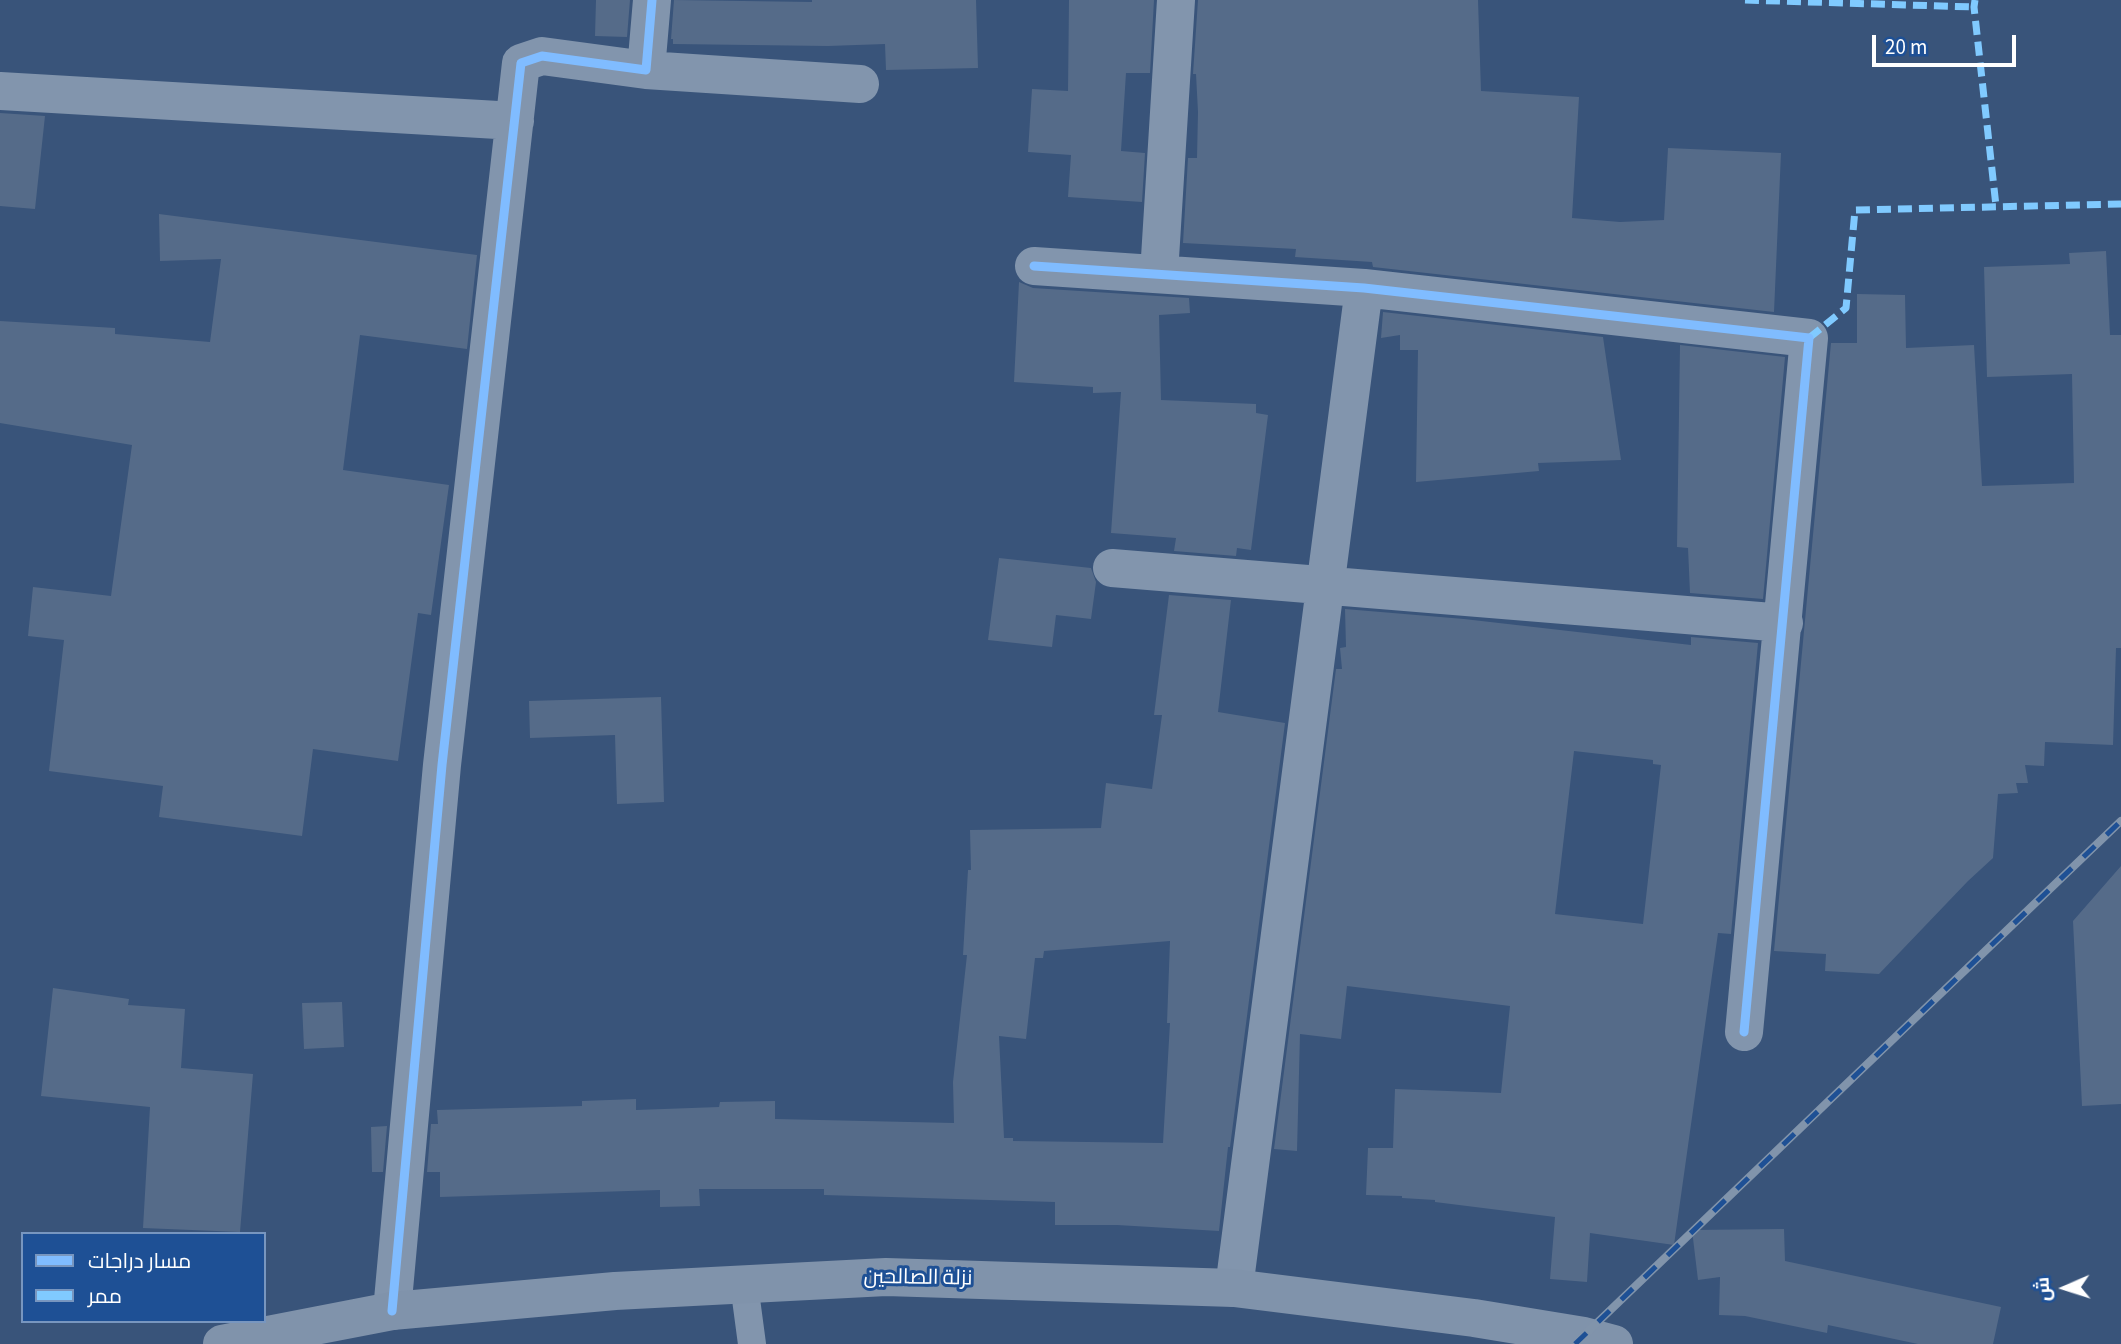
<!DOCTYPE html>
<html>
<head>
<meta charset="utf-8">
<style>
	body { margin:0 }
	#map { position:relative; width:2121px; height:1344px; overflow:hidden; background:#39547a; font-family:"Source Sans 3",Cairo,sans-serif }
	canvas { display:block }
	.legend { position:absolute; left:21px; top:1232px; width:245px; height:91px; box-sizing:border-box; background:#1e5095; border:2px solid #7896bf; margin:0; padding:9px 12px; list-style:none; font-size:21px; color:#fff }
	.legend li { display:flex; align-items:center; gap:14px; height:35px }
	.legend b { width:35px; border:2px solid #7896bf }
	.north { position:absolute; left:2030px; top:1253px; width:70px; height:70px; -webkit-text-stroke:5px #1e5095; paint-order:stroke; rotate:267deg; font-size:19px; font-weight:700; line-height:28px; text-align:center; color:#fff }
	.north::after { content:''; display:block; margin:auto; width:24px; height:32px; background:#fff; clip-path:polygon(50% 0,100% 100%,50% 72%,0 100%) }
	.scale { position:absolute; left:1872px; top:35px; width:144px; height:32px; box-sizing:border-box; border:4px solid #fff; border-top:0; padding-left:9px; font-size:21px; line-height:24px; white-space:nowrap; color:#fff; -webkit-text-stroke:5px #1e5095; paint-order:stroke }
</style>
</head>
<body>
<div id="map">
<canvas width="2121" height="1344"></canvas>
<ul class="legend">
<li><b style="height:9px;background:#80bcff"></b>مسار دراجات</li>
<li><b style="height:9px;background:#80caff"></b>ممر</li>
</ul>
<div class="north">ش</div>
<div class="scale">20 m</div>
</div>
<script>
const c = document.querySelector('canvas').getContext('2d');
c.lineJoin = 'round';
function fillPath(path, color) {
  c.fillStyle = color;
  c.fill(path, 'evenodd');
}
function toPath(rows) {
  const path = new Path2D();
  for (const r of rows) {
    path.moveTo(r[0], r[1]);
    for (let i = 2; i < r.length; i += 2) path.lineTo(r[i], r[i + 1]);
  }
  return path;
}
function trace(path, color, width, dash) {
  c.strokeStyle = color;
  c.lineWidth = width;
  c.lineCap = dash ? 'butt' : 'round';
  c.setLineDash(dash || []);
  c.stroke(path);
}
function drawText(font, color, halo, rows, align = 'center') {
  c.font = font + ' "Source Sans 3",Cairo,sans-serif';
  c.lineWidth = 6;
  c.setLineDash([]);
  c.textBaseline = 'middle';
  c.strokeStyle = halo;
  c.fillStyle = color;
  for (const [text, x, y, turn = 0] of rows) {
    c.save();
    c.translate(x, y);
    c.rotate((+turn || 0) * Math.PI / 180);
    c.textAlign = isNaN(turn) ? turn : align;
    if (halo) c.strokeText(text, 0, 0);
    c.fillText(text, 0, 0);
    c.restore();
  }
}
fillPath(toPath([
	[596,0,630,0,627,37,595,36],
	[674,0,812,2,812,0,976,0,978,68,886,70,885,44,828,46,673,44,673,39,671,39],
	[1069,0,1154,0,1150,73,1126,73,1121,151,1145,153,1142,202,1068,197,1071,155,1028,152,1032,89,1068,91],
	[1198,0,1478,0,1481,91,1579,97,1572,218,1620,222,1664,220,1668,148,1781,153,1774,312,1373,267,1372,262,1295,257,1296,249,1183,243,1188,158,1197,158,1198,112,1196,74,1193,74],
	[0,113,45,116,35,209,0,206],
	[159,214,477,255,467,349,360,335,343,470,449,485,431,615,418,613,398,761,313,749,302,836,159,817,163,786,49,771,64,640,28,636,33,587,111,596,132,445,0,423,0,321,115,328,115,334,210,342,221,259,160,261],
	[2106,251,2110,335,2121,335,2121,648,2116,648,2113,745,2045,742,2044,766,2025,765,2028,783,2016,783,2018,793,1998,794,1993,858,1968,881,1879,974,1825,971,1826,954,1774,951,1831,343,1857,343,1857,294,1905,295,1906,348,1974,345,1982,486,2074,483,2072,374,1987,377,1984,267,2070,264,2069,253],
	[1019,282,1033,288,1189,298,1190,313,1159,315,1161,400,1256,404,1256,413,1268,415,1251,550,1237,548,1236,556,1174,551,1176,538,1111,533,1121,392,1093,393,1093,387,1014,382],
	[1383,312,1603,337,1621,460,1538,463,1539,471,1416,482,1418,350,1400,350,1400,335,1381,338],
	[1680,345,1785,357,1763,599,1690,593,1688,548,1677,547],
	[999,558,1091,568,1096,582,1091,619,1056,615,1052,647,988,640],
	[1169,595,1231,600,1218,712,1285,723,1230,1147,1228,1147,1219,1231,1117,1225,1055,1225,1055,1202,824,1195,824,1189,699,1189,700,1206,660,1207,660,1190,440,1197,440,1172,427,1172,431,1124,438,1124,437,1110,582,1106,582,1101,636,1099,636,1110,719,1107,720,1102,775,1101,775,1119,954,1123,953,1082,967,955,963,955,968,870,971,870,970,830,1101,828,1106,783,1152,789,1162,715,1154,715],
	[1170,941,1167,1023,1170,1023,1163,1143,1013,1141,1013,1138,1004,1138,999,1036,1026,1039,1035,958,1043,958,1044,951],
	[1345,609,1464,619,1691,645,1691,637,1758,643,1731,934,1718,933,1674,1245,1590,1233,1587,1282,1550,1279,1555,1217,1435,1202,1435,1200,1402,1198,1402,1196,1366,1195,1368,1148,1393,1148,1395,1089,1501,1093,1510,1006,1347,986,1341,1039,1300,1034,1297,1151,1274,1149,1336,669,1342,669,1340,648,1346,647],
	[1574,751,1653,760,1653,764,1661,765,1643,924,1555,914],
	[661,697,664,802,617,804,615,735,530,738,529,701],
	[2121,866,2121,1104,2082,1106,2073,921],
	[53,988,129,999,128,1005,185,1009,181,1068,253,1074,240,1232,143,1228,150,1107,41,1096],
	[342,1002,344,1047,304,1049,302,1003],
	[387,1126,383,1172,372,1172,371,1127],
	[1784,1229,1785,1261,2001,1307,1993,1344,1918,1344,1828,1325,1827,1333,1745,1316,1719,1315,1720,1277,1698,1280,1692,1230]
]), '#556b89');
trace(toPath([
	[744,1284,752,1344]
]), '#8295ad', 28);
trace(toPath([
	[646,70,860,84],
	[0,91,515,121],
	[1034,266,1364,288,1809,338,1744,1032],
	[1159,274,1176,0],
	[1112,568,1784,623],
	[1234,1288,1364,288],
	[392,1311,442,765,521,63,542,56,646,70,652,0]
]), '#8295ad', 38);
trace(toPath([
	[222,1344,392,1311,615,1291,886,1277,1234,1288,1474,1318,1584,1336,1614,1344]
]), '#8093ab', 38);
const rail = toPath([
	[1575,1344,2121,821]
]);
trace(rail, '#8194ab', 8);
trace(rail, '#1e5095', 5, [16]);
trace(toPath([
	[1745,0,1974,7],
	[1975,0,1974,7,1996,206],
	[1809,338,1846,308,1855,210,2121,204]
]), '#80caff', 7, [14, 7]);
trace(toPath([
	[1034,266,1364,288,1809,338,1744,1032],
	[392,1311,442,765,521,63,542,56,646,70,652,0]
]), '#80bcff', 9);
drawText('21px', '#fff', '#1e5095', [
	["نزلة الصالحين",918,1279,1]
]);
</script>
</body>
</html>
